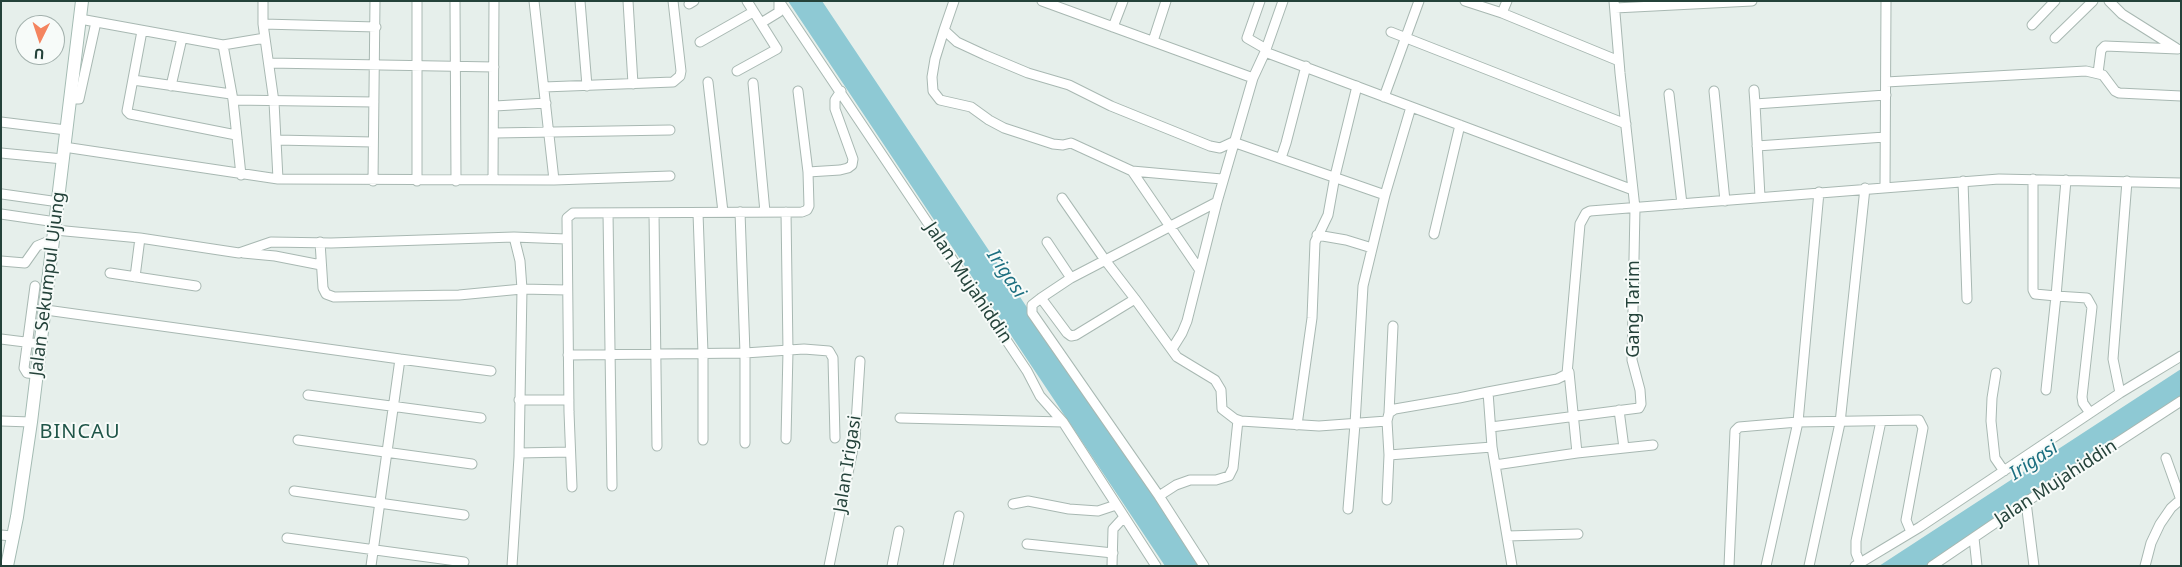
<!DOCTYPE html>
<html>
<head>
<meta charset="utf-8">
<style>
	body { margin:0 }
	#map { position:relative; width:2182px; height:567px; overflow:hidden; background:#e6efeb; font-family:"Noto Sans",sans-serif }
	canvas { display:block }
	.frame { position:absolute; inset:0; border:2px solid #24423a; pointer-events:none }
	.north { position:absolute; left:15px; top:15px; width:50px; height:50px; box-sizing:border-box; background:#f7fbf9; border:1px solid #a3b1ad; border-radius:50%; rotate:184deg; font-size:14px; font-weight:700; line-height:20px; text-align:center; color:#24423a }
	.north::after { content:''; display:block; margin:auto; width:18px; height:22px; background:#f4845f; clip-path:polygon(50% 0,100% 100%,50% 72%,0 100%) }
</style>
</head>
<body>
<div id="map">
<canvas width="2182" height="567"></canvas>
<div class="frame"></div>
<div class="north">U</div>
</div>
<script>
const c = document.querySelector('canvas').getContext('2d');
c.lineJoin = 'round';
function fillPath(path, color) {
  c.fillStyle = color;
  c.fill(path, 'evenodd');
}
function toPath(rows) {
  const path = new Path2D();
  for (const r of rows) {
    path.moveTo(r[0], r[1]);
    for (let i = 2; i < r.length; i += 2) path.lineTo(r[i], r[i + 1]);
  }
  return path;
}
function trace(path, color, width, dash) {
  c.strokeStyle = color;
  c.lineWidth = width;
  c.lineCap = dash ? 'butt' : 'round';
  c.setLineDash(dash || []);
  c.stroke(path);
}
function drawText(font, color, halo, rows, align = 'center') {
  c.font = font + ' "Noto Sans",sans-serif';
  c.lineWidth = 4;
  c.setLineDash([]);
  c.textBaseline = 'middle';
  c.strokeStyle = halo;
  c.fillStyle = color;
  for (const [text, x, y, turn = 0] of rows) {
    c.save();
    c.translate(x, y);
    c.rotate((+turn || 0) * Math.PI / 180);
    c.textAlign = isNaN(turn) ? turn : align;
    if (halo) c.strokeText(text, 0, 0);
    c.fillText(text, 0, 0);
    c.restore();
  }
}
fillPath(toPath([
	[788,1,822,1,1200,566,1165,566],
	[2181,369,2181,401,1927,566,1879,566]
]), '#8ec9d4');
const minor = toPath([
	[263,1,263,24,274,102,278,179],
	[417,1,417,181],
	[455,1,456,181],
	[534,1,554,180],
	[580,1,587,86],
	[628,1,633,84],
	[779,1,1027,371,1040,396,1063,422,1156,566],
	[954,1,944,30,957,42,985,55,1028,73,1069,85,1111,106,1210,146,1220,148,1233,142,1385,195],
	[1042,1,1253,78],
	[1260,1,1247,38,1266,49],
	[1465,1,1502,13,1619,61],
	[2109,1,2122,14,2176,48],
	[689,4,694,1],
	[1615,8,1752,1],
	[1502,13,1507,1],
	[80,19,223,45,265,38],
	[761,23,779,12,779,2],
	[263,24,376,27],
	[2032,25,2055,1],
	[1113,27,1123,1],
	[944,30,935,59,932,77,933,91,940,100,971,107,989,120,1004,128,1053,144,1063,145,1071,143,1132,171,1222,179],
	[142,31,127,111,130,114,236,135],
	[1391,32,1626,124],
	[2055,38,2093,1],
	[1153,41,1166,1],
	[700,42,753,12],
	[223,45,233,100,241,175],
	[1265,52,1283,1],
	[269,63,494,67],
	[737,71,777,49,747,1],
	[2098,73,2101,50,2105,46,2178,49],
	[133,80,231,94],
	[708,82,723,212],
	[1886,82,2086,71,2103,75,2115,91,2119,93,2181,96],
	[753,83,765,212],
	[171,86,182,38],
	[544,87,673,82,680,76,681,71,673,1],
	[1754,90,1755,104],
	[798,91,808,172],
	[1714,91,1725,201],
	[1669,94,1682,204],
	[1384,97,1419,1],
	[70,99,79,99,96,22],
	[233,100,374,102],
	[495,106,546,103],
	[1,122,66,130],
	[495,133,670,130],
	[276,140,373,142],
	[1757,146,1885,137],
	[64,147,278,179,554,180,670,176],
	[1,153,63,159],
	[1281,158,1286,143,1306,66],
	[1132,171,1199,269],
	[2033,179,2033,290,2035,294,2056,296,2066,180],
	[493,180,494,1],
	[373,181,375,1],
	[1963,181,1967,299],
	[1885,187,1886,1],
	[2,194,59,202],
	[1760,197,1755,104,1886,95],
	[1062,198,1105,260,1135,299,1076,335,1071,336,1067,333,1041,298,1071,278],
	[740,212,745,353,745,443],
	[786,212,788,351,786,439],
	[608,213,612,486],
	[654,213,657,446],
	[698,213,703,353,703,440],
	[1,214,56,222],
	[55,230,140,238,239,253,271,242,331,243,514,237,520,261,522,289,519,457,512,566],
	[1434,234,1460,125],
	[1317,235,1346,240,1372,248],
	[514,237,566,239],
	[320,242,323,288,326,294,334,297,459,295,522,289,567,290],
	[1047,242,1071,278,1217,202,1253,78,1265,52,1633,190],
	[243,253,275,256,321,265],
	[1,261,25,263,37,246,54,239],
	[110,273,196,286],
	[135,277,140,238],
	[35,286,24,368,27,373,37,374],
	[1041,298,1032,305,1032,313,1159,496,1204,566],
	[1135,299,1177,357,1215,380,1221,390,1222,409,1235,419,1241,421,1319,426,1387,421],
	[46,310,400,359,371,566],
	[1,339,41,344],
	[1172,349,1182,333,1187,321,1217,202],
	[568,355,745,353,804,349,829,351,833,358,835,438],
	[400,359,491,371],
	[1569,372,1577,453],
	[1996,373,1992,398,1991,421,1995,458,2004,471],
	[2046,390,2056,296,2087,298,2092,307,2082,397,2083,403,2090,413],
	[1488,392,1492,447,1389,455,1387,421,1389,413,1395,409,1459,398,1488,392,1557,379,1567,374,1580,224,1586,213,1590,211,1999,179,2181,183],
	[2120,393,2113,359,2127,181],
	[308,395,481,418],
	[519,400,569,400],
	[1619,410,1624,448],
	[1389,413,1393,326],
	[900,418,1063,422],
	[1,421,31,422],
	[1297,425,1312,318,1315,242,1328,215,1335,176,1357,86],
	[1491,427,1639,408,1641,404,1640,390,1632,360,1635,208,1620,73,1614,1],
	[298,440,472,464],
	[1492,447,1512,566],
	[519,453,570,452],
	[2166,458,2181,500],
	[1495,465,1577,453,1653,445],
	[572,487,569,412,567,218,573,213,802,212,807,210,809,206,808,172,840,170,848,168,852,165,853,159,835,109,835,100,841,91],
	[294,491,464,515],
	[1159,496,1176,485,1190,480,1216,480,1229,476,1233,468,1238,420],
	[1387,500,1389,455],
	[2026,502,2034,566],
	[1013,504,1028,501,1069,509,1098,511,1116,505],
	[1348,509,1355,424,1363,286,1385,195,1411,107],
	[1,535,12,536],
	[1507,536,1578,534],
	[287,538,464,562],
	[1974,538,1977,566],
	[1027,544,1113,553],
	[1860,563,1856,553,1856,541,1881,421],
	[829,566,855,439,860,361],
	[892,566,899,531],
	[948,566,959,516],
	[1112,566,1113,529,1124,517],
	[1729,566,1735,431,1739,427,1798,422,1919,420,1923,428,1906,520,1911,532],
	[1766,566,1798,422,1819,192],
	[1809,566,1840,423,1865,188],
	[1855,566,1920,527,2120,393,2181,356],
	[1932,566,2029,500,2181,401],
	[2145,566,2151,543,2160,524,2171,508,2180,500]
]);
const secondary = toPath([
	[7,566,17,517,31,422,82,1]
]);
trace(minor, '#a8b8b2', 11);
trace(secondary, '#a4bbb3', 14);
trace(minor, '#fff', 9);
trace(secondary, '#fff', 12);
drawText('18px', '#24423a', '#f7fbf9', [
	["Jalan Mujahiddin",968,283,56],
	["Jalan Sekumpul Ujung",48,284,-83],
	["Gang Tarim",1634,309,-90],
	["Jalan Irigasi",848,464,-81],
	["Jalan Mujahiddin",2056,483,-33]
]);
drawText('italic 19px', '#1c6f80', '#f7fbf9', [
	["Irigasi",1006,274,56],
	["Irigasi",2034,461,-34]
]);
c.letterSpacing = '1px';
drawText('20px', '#1f5548', '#f7fbf9', [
	["BINCAU",80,432]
]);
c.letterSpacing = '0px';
</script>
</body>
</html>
